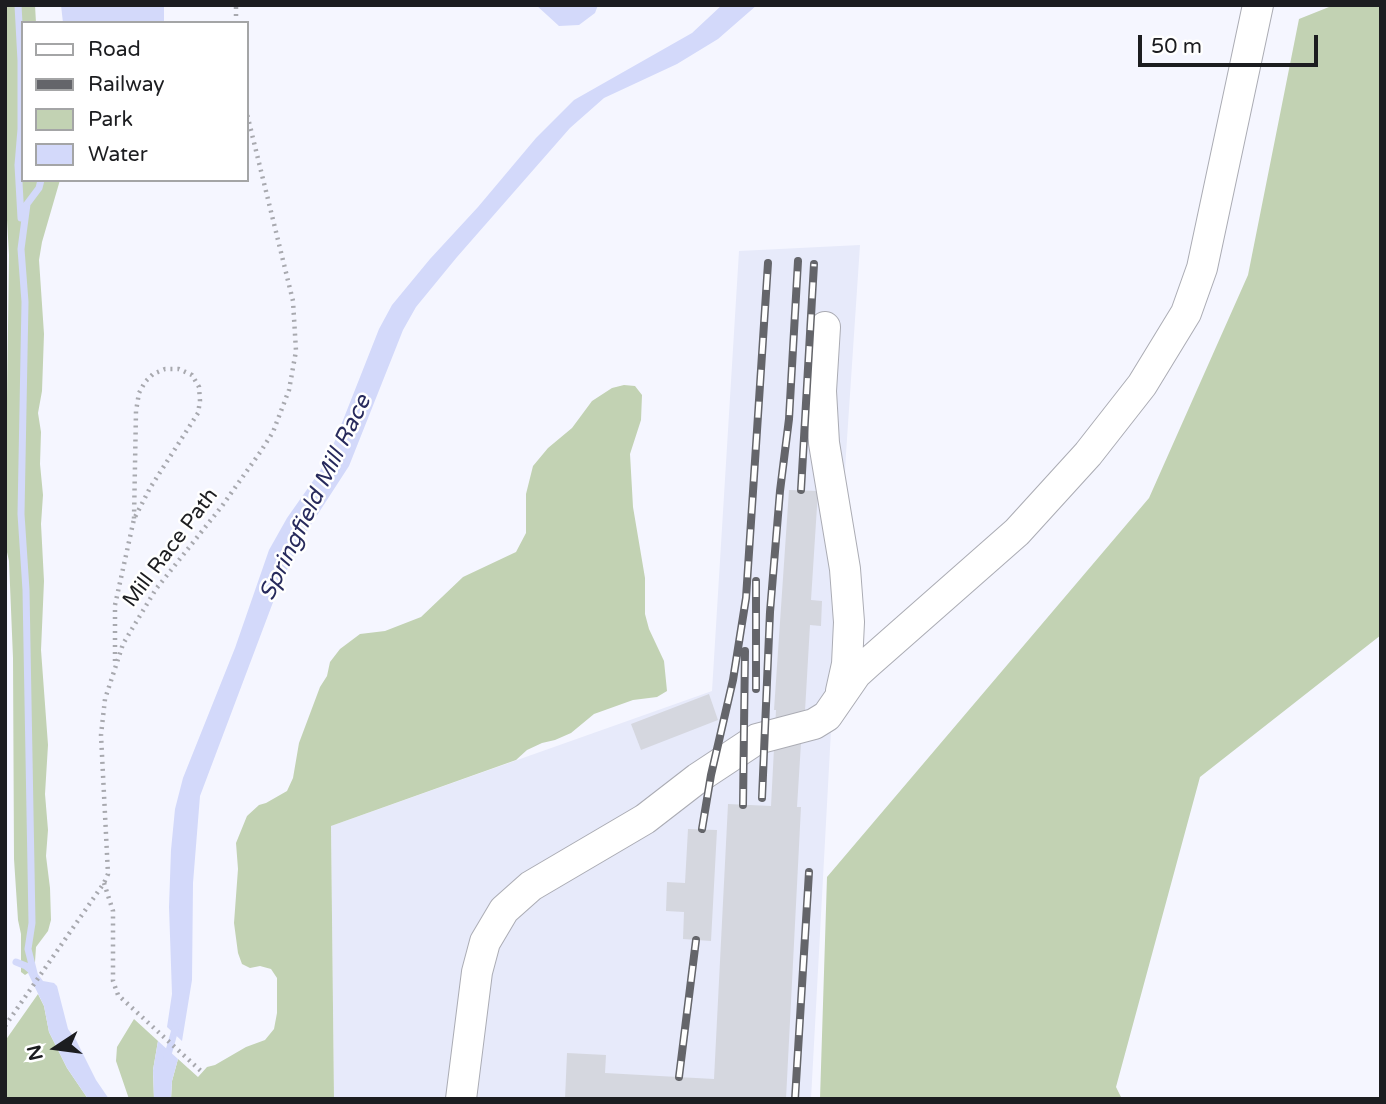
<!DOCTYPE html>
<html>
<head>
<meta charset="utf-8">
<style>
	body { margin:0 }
	#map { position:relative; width:1386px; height:1104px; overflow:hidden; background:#f5f6ff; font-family:"Varela Round",sans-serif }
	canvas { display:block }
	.frame { position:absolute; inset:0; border:7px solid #1c1d20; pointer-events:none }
	.legend { position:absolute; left:21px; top:21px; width:228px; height:161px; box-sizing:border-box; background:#fff; border:2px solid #a4a5a6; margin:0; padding:9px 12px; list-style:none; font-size:21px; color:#1c1d20 }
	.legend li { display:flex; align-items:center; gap:14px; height:35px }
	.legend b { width:35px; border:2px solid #a4a5a6 }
	.north { position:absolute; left:21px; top:1013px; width:70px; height:70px; -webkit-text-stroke:5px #fff; paint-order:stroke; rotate:257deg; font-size:19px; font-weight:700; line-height:28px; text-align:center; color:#1c1d20 }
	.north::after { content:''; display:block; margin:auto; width:24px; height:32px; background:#1c1d20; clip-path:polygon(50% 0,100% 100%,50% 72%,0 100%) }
	.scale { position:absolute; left:1138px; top:35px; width:180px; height:32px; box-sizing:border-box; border:4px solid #1c1d20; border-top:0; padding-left:9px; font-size:21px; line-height:24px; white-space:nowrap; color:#1c1d20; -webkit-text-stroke:5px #fff; paint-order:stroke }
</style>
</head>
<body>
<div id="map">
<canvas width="1386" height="1104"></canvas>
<div class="frame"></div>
<ul class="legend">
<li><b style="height:9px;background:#fff"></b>Road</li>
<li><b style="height:9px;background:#64656a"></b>Railway</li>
<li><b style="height:19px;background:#c2d2b3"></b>Park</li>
<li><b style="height:19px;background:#d3d9fa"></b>Water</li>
</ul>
<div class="north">N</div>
<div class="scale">50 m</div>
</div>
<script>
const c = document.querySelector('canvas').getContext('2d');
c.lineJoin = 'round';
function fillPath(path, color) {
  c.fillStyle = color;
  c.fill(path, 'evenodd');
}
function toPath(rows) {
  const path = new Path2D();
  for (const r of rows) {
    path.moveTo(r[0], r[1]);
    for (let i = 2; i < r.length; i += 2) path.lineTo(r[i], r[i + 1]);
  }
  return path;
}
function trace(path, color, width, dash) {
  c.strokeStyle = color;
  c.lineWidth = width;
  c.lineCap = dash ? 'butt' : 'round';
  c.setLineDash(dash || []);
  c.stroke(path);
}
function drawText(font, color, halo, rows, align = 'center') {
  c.font = font + ' "Varela Round",sans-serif';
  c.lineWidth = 5;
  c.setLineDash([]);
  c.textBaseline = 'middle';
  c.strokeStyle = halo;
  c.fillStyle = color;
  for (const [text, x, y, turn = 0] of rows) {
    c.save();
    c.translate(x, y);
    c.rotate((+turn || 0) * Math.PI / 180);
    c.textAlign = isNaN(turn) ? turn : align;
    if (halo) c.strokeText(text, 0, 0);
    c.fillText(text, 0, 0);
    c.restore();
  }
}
fillPath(toPath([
	[860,245,846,454,811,1099,334,1099,331,826,712,691,739,251]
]), '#e7eafa');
fillPath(toPath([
	[5,5,35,5,36,23,23,23,23,180,60,180,42,242,39,260,44,334,42,391,38,413,41,432,40,464,43,495,41,524,44,581,41,650,48,745,45,794,48,830,46,856,50,888,51,920,48,931,36,947,35,962,32,966,29,966,28,973,25,975,21,972,21,934,18,920,14,859,13,658,9,561,5,543,9,255,5,185],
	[1334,5,1381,5,1381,635,1200,777,1116,1087,1122,1099,820,1099,827,877,1149,498,1248,275,1299,19],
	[624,385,635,386,642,395,641,420,630,454,633,507,645,578,645,614,649,629,664,661,667,691,657,697,633,700,594,714,571,733,555,740,542,743,527,750,516,760,331,826,334,1099,171,1099,172,1081,178,1059,198,1077,207,1067,215,1065,246,1047,265,1040,274,1029,277,1013,277,978,271,969,260,966,250,968,242,964,238,953,234,923,238,869,236,843,247,816,259,805,266,803,287,791,293,778,299,743,320,687,327,676,330,662,340,649,360,634,385,631,421,617,463,577,516,552,526,533,526,494,533,466,548,448,572,428,592,401,612,388],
	[38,994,44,1006,49,1032,67,1068,88,1099,5,1099,5,1041],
	[134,1019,158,1041,153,1070,154,1099,129,1099,116,1061,117,1047]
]), '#c2d2b3');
fillPath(toPath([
	[61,5,164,5,164,23,63,23],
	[536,5,598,5,595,13,579,25,559,26],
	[722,5,757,5,718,39,677,64,604,98,570,128,457,257,416,307,403,330,349,466,301,540,278,589,200,796,193,883,192,980,182,1041,167,1027,172,994,169,907,171,850,175,809,183,778,235,648,269,550,287,518,320,471,334,443,379,329,392,305,430,259,478,207,536,138,574,100,692,33],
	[29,965,32,966,43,981,54,983,57,986,68,1029,76,1040,96,1080,109,1099,88,1099,67,1068,49,1032,44,1006,28,973],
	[158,1041,178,1059,172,1081,171,1099,154,1099,153,1070]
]), '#d3d9fa');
trace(toPath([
	[18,5,21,61,21,129,18,165,21,218],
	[16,962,26,966,33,972],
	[34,973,28,949,32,923,26,590,21,514,25,302,21,249,27,204,39,188,41,180],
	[167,1058,176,1026]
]), '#d3d9fa', 7);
fillPath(toPath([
	[789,490,818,491,811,600,822,601,821,626,810,625,805,711,803,711,797,807,801,807,786,1099,565,1099,567,1053,606,1055,605,1073,714,1079,728,804,771,806,776,710,774,710],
	[709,694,718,720,641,750,631,724],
	[688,829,717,830,711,941,683,939,684,912,666,911,667,882,685,883]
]), '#d5d7df');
const minor = toPath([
	[825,327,821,391,824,443,845,569,849,622,847,664,841,691],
	[461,1099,477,972,485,942,504,910,531,886,645,819,698,778,757,739,814,724,827,716,856,674,867,664,1017,532,1088,454,1142,385,1186,313,1202,268,1258,5]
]);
trace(minor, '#abacb4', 32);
trace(toPath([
	[236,23,236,5],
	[115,661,115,605,134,519,150,488,198,413,200,401,199,387,192,375,179,369,165,369,153,374,145,382,139,393,136,411,134,519],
	[104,883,113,911,113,981,118,995,202,1072],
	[5,1026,104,883,108,874,101,735,105,699,123,644,156,589,222,506,261,451,273,432,289,390,296,351,293,301,247,114]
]), '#a8a9af', 4.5, [2, 5]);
trace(minor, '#fff', 30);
const rail = toPath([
	[801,490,814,264],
	[756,581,756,689],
	[762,798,770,612,780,491,789,419,798,261],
	[743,805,745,651],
	[702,829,711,775,733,680,746,598,768,263],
	[679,1077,696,940],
	[795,1099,809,872]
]);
trace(rail, '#64656a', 8);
trace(rail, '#fff', 5, [16]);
drawText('21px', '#1c1d20', '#fff', [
	["Mill Race Path",171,548,-53]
]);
drawText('italic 23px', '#272a5c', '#fff', [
	["Springfield Mill Race",316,498,-64]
]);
</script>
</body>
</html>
